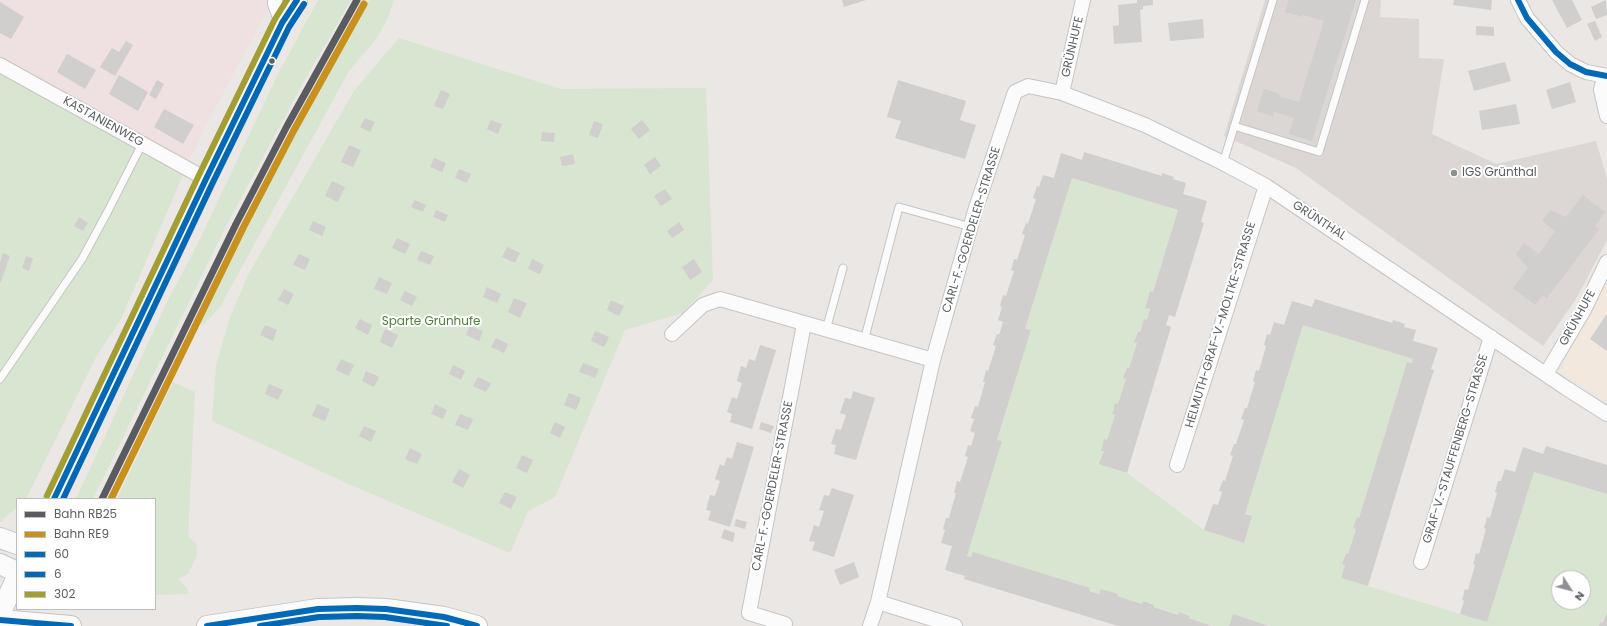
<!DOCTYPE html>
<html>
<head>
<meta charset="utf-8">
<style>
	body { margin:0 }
	#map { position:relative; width:1607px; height:626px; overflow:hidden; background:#eae7e4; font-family:Poppins,sans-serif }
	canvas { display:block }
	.legend { position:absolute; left:16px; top:498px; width:140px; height:112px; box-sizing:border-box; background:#fff; border:1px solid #bdbfc0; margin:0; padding:5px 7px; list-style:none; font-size:12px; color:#5b6062 }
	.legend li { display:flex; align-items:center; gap:8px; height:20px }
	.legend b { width:20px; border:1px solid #bdbfc0 }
	.north { position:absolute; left:1551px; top:570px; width:40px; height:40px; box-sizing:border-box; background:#fff; border:1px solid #bdbfc0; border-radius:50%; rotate:126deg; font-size:11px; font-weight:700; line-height:16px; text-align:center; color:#5b6062 }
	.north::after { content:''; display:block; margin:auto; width:14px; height:18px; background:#8d8f90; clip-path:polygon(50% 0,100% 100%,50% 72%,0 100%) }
</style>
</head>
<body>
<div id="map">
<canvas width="1607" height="626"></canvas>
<ul class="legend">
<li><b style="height:5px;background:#595b61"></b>Bahn RB25</li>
<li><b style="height:5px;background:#c8911d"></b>Bahn RE9</li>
<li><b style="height:5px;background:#006ab7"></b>60</li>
<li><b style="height:5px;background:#0067b5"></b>6</li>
<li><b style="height:5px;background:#a39e31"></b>302</li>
</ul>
<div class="north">N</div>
</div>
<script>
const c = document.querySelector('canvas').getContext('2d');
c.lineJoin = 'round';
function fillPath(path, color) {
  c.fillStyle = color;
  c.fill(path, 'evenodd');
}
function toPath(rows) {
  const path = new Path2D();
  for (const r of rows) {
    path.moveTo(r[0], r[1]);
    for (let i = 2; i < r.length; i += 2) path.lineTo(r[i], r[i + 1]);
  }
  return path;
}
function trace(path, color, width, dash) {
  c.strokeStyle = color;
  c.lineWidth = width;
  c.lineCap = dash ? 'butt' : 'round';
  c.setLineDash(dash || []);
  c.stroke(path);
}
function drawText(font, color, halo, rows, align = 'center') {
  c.font = font + ' Poppins,sans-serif';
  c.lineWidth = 4;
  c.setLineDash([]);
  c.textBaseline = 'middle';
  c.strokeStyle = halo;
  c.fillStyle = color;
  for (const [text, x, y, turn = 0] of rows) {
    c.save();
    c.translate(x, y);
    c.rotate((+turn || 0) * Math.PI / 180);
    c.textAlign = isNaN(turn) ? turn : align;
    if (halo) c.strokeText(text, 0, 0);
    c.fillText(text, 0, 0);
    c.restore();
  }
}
fillPath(toPath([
	[1607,279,1607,401,1560,372]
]), '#f3e8dd');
fillPath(toPath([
	[1265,0,1381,0,1380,17,1419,19,1419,58,1444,59,1432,134,1496,164,1596,141,1607,178,1607,240,1576,299,1543,346,1296,168,1224,136]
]), '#dcd7d4');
fillPath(toPath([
	[0,0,273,0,206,125,186,168,0,65]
]), '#efe0e1');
fillPath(toPath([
	[318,0,351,0,303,83,226,226,93,499,76,499,166,304,198,243,277,76],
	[370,0,394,0,387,20,376,39,349,71,220,307,203,325,194,322,228,254,293,134],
	[399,38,561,89,706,88,713,280,683,313,625,330,555,497,528,511,510,553,353,486,212,421,216,366,229,320,248,275,354,91],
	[0,65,186,168,121,319,96,357,26,499,17,499,17,507,0,522],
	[1072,178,1178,210,1153,292,1150,291,1145,307,1150,309,1147,320,1144,319,1140,332,1137,331,1134,342,1137,343,1129,368,1126,367,1124,375,1123,378,1126,379,1118,404,1115,403,1113,412,1112,414,1115,415,1107,440,1104,440,1101,450,1104,451,1100,464,1127,473,1204,530,1244,543,1252,516,1245,513,1303,325,1413,359,1412,363,1407,362,1359,518,1357,517,1353,528,1356,529,1348,554,1345,553,1342,564,1345,565,1341,578,1487,622,1534,472,1607,494,1607,610,1603,623,1600,622,1599,626,1270,626,1233,615,1229,626,1214,626,1189,618,1190,615,1179,612,1178,615,1153,607,1153,604,1143,601,1142,604,1117,596,1117,594,1102,589,1099,594,1089,591,1090,588,973,552,971,557,967,556,1002,441,997,440,1031,330,1025,329],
	[1559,578,1583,578,1583,602,1559,602],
	[173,382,195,392,188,537,196,543,197,555,188,574,178,579,188,589,188,594,155,595,155,499,117,499]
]), '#d8e5d0');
fillPath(toPath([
	[842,0,866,0,844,7],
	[1137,0,1153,0,1153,5,1143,6,1143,9,1140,10,1142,42,1114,44,1113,26,1119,25,1118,5,1137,3],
	[1289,0,1356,0,1312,141,1289,134,1294,118,1274,112,1273,116,1257,111,1264,89,1280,94,1279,96,1299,102,1324,21,1303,15,1303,17,1285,12],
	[1454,0,1492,0,1491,10,1453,5],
	[1552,0,1572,0,1582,20,1567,28],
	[1606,0,1607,15,1596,19,1591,7],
	[0,2,24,17,11,39,0,33],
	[1203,19,1204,38,1170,41,1168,23],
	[1595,21,1602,37,1595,41,1587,24],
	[1476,26,1494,27,1494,36,1476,35],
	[126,41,133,45,115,76,100,67,112,48,119,52],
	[67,54,96,70,85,89,57,72],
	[1505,62,1511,81,1474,91,1468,71],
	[119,75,148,92,138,111,109,94],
	[157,80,164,84,156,99,149,95],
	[898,80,966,101,960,120,976,125,965,159,895,138,901,121,887,117],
	[1570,82,1576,102,1552,109,1546,90],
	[441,90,450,94,443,109,434,106],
	[1516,104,1520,124,1482,130,1479,111],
	[164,109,194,125,183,144,154,127],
	[365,118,375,122,370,132,360,127],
	[491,120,502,124,498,134,487,129],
	[642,120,650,130,639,139,631,129],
	[594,121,603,124,598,138,589,135],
	[542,132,555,133,554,142,541,141],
	[349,145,361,150,353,167,341,162],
	[1084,152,1162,176,1162,173,1174,177,1173,179,1186,183,1183,194,1207,201,1201,222,1204,223,1175,317,1169,315,1166,325,1171,327,1127,473,1099,464,1104,451,1101,451,1104,439,1107,440,1115,415,1112,414,1113,412,1115,403,1118,404,1126,379,1123,378,1127,367,1129,368,1137,343,1134,342,1138,331,1140,332,1144,319,1147,320,1150,309,1145,308,1150,291,1153,292,1178,210,1072,178,1025,329,1031,330,997,440,1002,441,967,556,971,557,973,552,1090,588,1089,591,1099,594,1101,589,1118,594,1117,596,1142,604,1143,601,1154,605,1153,607,1178,615,1179,612,1190,616,1189,618,1212,626,1118,626,964,579,965,576,945,570,952,546,941,543,945,530,943,529,946,518,949,518,956,493,954,493,957,481,960,482,968,457,965,456,968,445,971,446,975,433,970,431,974,419,971,418,975,406,978,407,985,382,983,382,986,370,988,371,996,346,993,345,997,334,999,335,1003,322,998,320,1002,307,1000,306,1003,295,1006,296,1014,271,1011,270,1012,267,1014,259,1017,260,1025,235,1022,234,1023,231,1026,223,1028,224,1036,199,1033,198,1037,186,1039,187,1043,175,1054,178,1061,153,1082,160],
	[573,154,575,164,562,166,560,157],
	[655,157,661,166,650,174,644,165],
	[434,158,446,163,442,172,430,167],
	[459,169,471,174,467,183,455,178],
	[332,181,345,187,338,202,325,196],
	[665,189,672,199,661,206,654,196],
	[1583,195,1605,212,1595,226,1599,229,1547,298,1543,295,1535,305,1513,288,1528,268,1516,254,1524,243,1539,254,1555,231,1542,221,1550,210,1566,217],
	[415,200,426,205,423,212,411,207],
	[436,210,448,215,445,222,433,217],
	[79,217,88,223,83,231,74,226],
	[313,221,326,227,322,236,309,230],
	[679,222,684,230,672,238,667,231],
	[397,238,410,244,405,254,392,248],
	[507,247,520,253,515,263,502,257],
	[421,251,434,256,430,265,417,260],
	[3,253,10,256,0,284,0,263],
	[299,254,310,259,305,270,293,265],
	[26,256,33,258,29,271,22,268],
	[532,259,544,265,540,274,528,269],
	[694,259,702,272,690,280,682,267],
	[379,277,392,283,387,294,374,289],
	[487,287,501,294,497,303,483,297],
	[284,289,294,294,288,305,278,300],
	[405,291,417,297,412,306,400,300],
	[514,298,527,303,520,318,508,312],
	[1315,299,1392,323,1393,320,1405,324,1404,327,1416,330,1413,341,1438,348,1431,369,1434,370,1430,382,1368,586,1341,578,1345,565,1342,564,1346,553,1348,554,1356,529,1353,528,1357,517,1359,518,1407,362,1412,363,1413,359,1303,325,1245,514,1252,516,1244,543,1204,530,1213,504,1218,505,1222,492,1219,491,1223,480,1225,481,1233,456,1230,455,1234,444,1236,444,1244,420,1241,419,1245,408,1247,408,1255,382,1253,381,1256,370,1259,371,1266,346,1264,345,1267,334,1270,335,1274,322,1284,325,1292,301,1312,307],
	[611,300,624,306,619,316,607,310],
	[1606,315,1607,316,1607,351,1590,339],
	[360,319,372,325,368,335,355,328],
	[265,325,277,330,273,341,260,335],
	[470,326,483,331,479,341,466,335],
	[385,329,398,335,392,348,380,342],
	[595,331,609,337,604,347,591,341],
	[496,338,508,344,504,353,491,347],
	[760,345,776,350,752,429,730,422,732,414,727,412,732,397,737,399,742,383,737,381,741,366,746,368,749,359,755,361],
	[341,359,354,365,349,376,336,370],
	[583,363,599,369,595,378,579,372],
	[453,365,465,371,461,380,449,374],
	[366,371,379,377,374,387,362,381],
	[478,377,491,383,486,392,473,386],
	[269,384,283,390,278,400,265,394],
	[853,391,875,398,856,460,834,454,836,445,831,444,836,429,841,430,846,415,840,413,845,398,851,399],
	[569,393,581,398,576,410,564,405],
	[317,404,330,409,325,421,312,416],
	[435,404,447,410,443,419,431,414],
	[460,414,473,419,468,430,455,425],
	[555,422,565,427,560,438,550,433],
	[761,422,774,426,771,433,759,429],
	[364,426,376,431,371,442,359,436],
	[737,442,754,447,730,527,708,520,711,511,706,510,710,495,715,496,720,481,715,479,720,464,724,466,727,457,732,459],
	[1546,446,1607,465,1607,494,1534,472,1487,622,1460,614,1464,601,1462,600,1465,589,1468,590,1475,565,1473,564,1474,561,1476,553,1479,554,1486,529,1484,528,1485,525,1487,517,1490,518,1497,493,1495,492,1498,481,1501,481,1505,469,1515,472,1523,447,1543,454],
	[410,448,422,454,417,464,405,459],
	[522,455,533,460,527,473,516,468],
	[459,469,470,475,463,488,452,482],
	[832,488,854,495,834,557,812,550,815,542,809,541,814,525,819,527,824,511,819,510,824,495,829,496],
	[505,492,517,497,511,509,499,503],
	[736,519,747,522,745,529,734,526],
	[724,529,735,533,733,542,721,538],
	[854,562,859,577,840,585,834,570],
	[1607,611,1607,626,1599,626,1600,622,1603,623],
	[1233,614,1269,626,1229,626]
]), '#d1cece');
const lane = toPath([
	[1234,126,1319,152,1365,0],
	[1223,163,1273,0],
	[826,330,843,268],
	[864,341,899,207,971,227],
	[0,379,82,259,108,211,142,144]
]);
const street = toPath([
	[275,0,275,4,282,23],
	[1518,0,1527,18,1556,52,1570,64,1586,72,1607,76],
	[0,65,206,179],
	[1604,77,1601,90,1607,116],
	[1062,93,1083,0],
	[672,334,703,305,720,299,933,360],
	[1546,374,1584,310,1607,262],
	[1177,465,1266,186],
	[1421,562,1491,337],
	[878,602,955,626],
	[785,624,749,613,804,324],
	[870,626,878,602,933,360,975,211,1015,92,1028,86,1062,93,1145,125,1223,163,1266,186,1566,388,1607,414]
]);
const secondary = toPath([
	[54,499,206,179,282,23,297,0],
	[0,538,17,544],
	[0,564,17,572],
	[0,614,17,577],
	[0,620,71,626],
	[207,626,318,609,357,608,386,609,444,617,477,626]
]);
trace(lane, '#c6c5c4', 9);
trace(street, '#c6c5c4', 16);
trace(secondary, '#c6c5c4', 22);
trace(lane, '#fcfbfb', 7);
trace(street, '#fcfbfb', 14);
trace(secondary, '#fcfbfb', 20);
trace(toPath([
	[1518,0,1527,18,1556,52,1570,64,1586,72,1607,76],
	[54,499,206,179,282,23,297,0],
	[0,620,71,626],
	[207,626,318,609,357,608,386,609,444,617,477,626]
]), '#006ab7', 6);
trace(toPath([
	[63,499,213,182,289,27,304,4],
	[260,626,319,617,357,616,385,617,447,626]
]), '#0067b5', 6);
trace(toPath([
	[47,496,199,175,275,19,287,0]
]), '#a39e31', 6);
trace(toPath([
	[102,499,236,224,287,126,357,0]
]), '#595b61', 7);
trace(toPath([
	[111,499,243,228,294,130,364,4]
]), '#c8911d', 7);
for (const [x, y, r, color] of [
	[272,61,3.5,"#5b6062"],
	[1454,173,4,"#8d8f90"]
]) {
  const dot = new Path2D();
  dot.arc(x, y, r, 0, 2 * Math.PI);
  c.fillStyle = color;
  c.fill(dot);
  trace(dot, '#fff', 1.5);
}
drawText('12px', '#5b6062', '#fff', [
	["GRÜNHUFE",1073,47,-77],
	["KASTANIENWEG",103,122,29],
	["GRÜNTHAL",1319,221,33],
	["CARL-F.-GOERDELER-STRASSE",972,230,-73],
	["GRÜNHUFE",1578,318,-61],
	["HELMUTH-GRAF-V.-MOLTKE-STRASSE",1221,325,-73],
	["GRAF-V.-STAUFFENBERG-STRASSE",1456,449,-73],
	["CARL-F.-GOERDELER-STRASSE",773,486,-79]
]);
drawText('12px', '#5b6062', '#fff', [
	["IGS Grünthal",1462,173]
], 'left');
drawText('12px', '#4c823a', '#fff', [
	["Sparte Grünhufe",431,322]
]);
</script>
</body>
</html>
